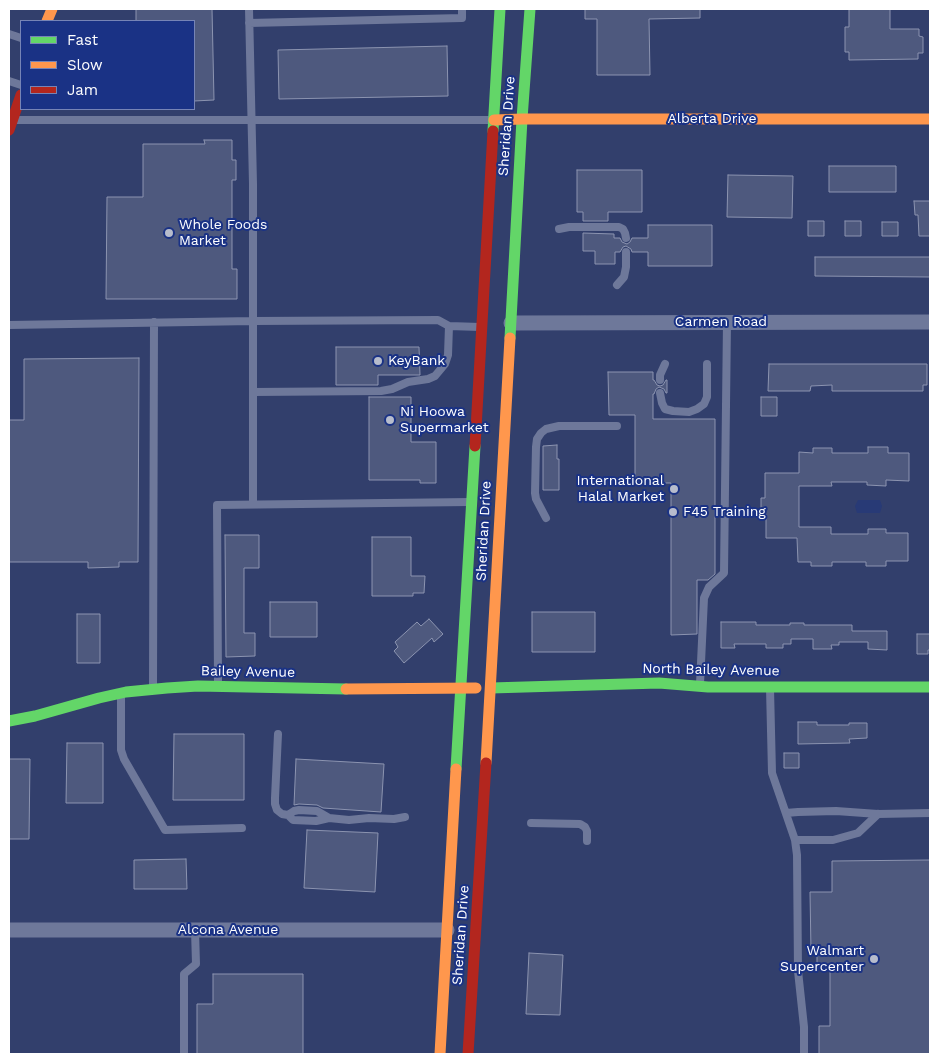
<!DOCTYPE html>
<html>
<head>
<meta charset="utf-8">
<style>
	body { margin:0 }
	#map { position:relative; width:939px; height:1063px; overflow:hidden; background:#323f6c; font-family:"Work Sans",sans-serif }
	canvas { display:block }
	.frame { position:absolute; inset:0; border:10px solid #fff; pointer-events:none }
	.legend { position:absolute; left:20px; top:20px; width:175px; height:90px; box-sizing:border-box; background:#1a3285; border:1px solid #7684b6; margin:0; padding:6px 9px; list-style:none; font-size:15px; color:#fff }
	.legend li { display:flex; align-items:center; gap:10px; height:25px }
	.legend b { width:25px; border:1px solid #7684b6 }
</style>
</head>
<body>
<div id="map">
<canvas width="939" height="1063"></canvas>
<div class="frame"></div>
<ul class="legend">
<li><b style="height:6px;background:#63d668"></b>Fast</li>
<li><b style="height:6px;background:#ff974d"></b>Slow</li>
<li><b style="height:6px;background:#b3261e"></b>Jam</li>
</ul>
</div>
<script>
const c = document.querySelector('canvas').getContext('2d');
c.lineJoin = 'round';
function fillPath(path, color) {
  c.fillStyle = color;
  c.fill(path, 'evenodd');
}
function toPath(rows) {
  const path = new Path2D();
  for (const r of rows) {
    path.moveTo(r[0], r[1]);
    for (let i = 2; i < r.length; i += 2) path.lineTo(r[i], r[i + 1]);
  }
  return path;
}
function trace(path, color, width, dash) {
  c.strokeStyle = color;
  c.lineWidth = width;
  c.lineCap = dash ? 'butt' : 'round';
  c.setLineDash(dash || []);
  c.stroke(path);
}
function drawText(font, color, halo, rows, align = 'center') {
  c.font = font + ' "Work Sans",sans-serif';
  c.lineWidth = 4;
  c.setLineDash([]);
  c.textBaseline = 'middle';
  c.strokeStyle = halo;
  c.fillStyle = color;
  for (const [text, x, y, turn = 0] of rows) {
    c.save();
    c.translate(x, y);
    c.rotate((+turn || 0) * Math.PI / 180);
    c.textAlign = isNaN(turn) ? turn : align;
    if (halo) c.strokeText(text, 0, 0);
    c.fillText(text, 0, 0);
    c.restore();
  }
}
fillPath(toPath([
	[858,500,880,500,882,506,880,513,857,513,855,506]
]), '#283a76');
const building = toPath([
	[136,9,212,9,214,100,194,101,194,21,136,21,136,9],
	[585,9,700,9,700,18,649,19,650,75,597,75,597,19,585,19,585,9],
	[849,9,890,9,890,29,919,29,919,36,923,37,923,53,918,53,918,59,849,60,849,52,845,52,845,27,849,27,849,9],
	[447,46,448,96,279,99,278,50,447,46],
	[204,140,232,140,232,160,236,160,236,180,232,180,232,269,237,269,237,299,106,299,107,197,143,197,143,144,205,144,204,140],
	[829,166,896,166,896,192,829,192,829,166],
	[577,170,642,170,642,212,608,212,608,221,583,221,583,212,577,212,577,170],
	[728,175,793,176,792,218,727,217,728,175],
	[914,201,930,201,930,236,919,236,918,215,915,215,914,201],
	[808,221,824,221,824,236,808,236,808,221],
	[845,221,861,221,861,236,845,236,845,221],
	[882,222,898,222,898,236,882,236,882,222],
	[648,225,712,225,712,266,648,266,648,252,632,252,631,249,626,246,623,247,620,252,615,252,615,264,595,264,595,251,583,251,583,233,614,234,614,238,620,238,622,242,627,244,630,242,632,238,648,238,648,225],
	[815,257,930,257,930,277,815,276,815,257],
	[336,347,419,347,420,375,378,375,378,385,336,385,336,347],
	[139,358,138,562,119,562,119,567,88,568,88,562,9,562,9,420,24,420,24,359,139,358],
	[769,364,927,364,927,385,923,385,923,391,832,391,832,385,811,386,810,391,768,391,769,364],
	[608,372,653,372,653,380,654,380,657,385,660,386,663,385,666,380,667,380,667,393,666,393,664,389,659,387,656,389,654,394,653,394,653,419,715,419,715,574,708,580,697,580,697,634,671,635,671,483,635,483,635,415,609,415,608,372],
	[369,397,411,397,411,442,436,442,436,483,420,483,420,480,369,480,369,397],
	[761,397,777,397,777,416,761,416,761,397],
	[557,445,557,459,559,459,559,490,543,490,543,446,557,445],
	[868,447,888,447,888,453,909,453,909,481,886,480,886,486,867,485,867,482,831,482,832,486,799,486,799,527,831,527,831,534,868,534,868,529,886,529,886,533,908,533,908,561,886,561,886,566,866,566,866,562,832,562,832,566,811,566,811,562,798,562,797,538,766,538,766,514,761,514,761,498,765,498,765,473,799,473,799,452,813,453,813,448,832,448,832,453,868,453,868,447],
	[225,535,259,535,259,568,244,568,244,633,255,633,255,656,226,657,225,535],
	[372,537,411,537,411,576,425,576,424,593,413,593,413,596,372,596,372,537],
	[270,602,317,602,317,637,270,637,270,602],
	[532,612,595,612,595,652,532,652,532,612],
	[77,614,100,614,100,663,77,663,77,614],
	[429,619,443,634,434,642,432,638,404,663,394,651,398,647,395,642,417,622,421,626,429,619],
	[721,622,756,622,756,625,790,625,790,623,804,623,804,625,852,625,852,631,887,631,887,650,868,649,868,642,839,642,839,645,831,645,832,649,813,649,813,639,791,639,791,644,783,644,783,648,766,648,766,644,734,644,735,648,721,648,721,622],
	[917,634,930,634,930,650,928,650,928,654,917,654,917,634],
	[798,722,817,722,817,725,849,725,849,723,867,723,867,738,849,739,850,743,798,744,798,722],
	[174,734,244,734,244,800,173,800,174,734],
	[67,743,103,743,103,803,66,803,67,743],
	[784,753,799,753,799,768,784,768,784,753],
	[9,759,30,759,29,839,9,839,9,759],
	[296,759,384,764,381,812,323,808,317,805,299,804,294,805,296,759],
	[307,830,378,833,375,892,304,888,307,830],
	[186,859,187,889,134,889,134,860,186,859],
	[930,860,930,1054,819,1054,819,1026,830,1026,830,966,817,966,817,952,811,951,810,892,832,892,832,861,930,860],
	[529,953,563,955,560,1015,526,1014,529,953],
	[213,974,303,974,303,1054,197,1054,197,1004,213,1004,213,974]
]);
fillPath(building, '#4e597e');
trace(building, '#8c94b0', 1);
trace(toPath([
	[249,9,253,184,253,504],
	[249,23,462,18,462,9],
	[9,34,21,38],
	[9,81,21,85],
	[15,120,491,120],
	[559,229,569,227,619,227,623,229,625,233,626,238],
	[617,285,624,277,626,267,626,252],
	[9,325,253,321,438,320,449,326,480,327],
	[660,380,660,375,665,364],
	[253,392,381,391,392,389,408,382,428,379,435,376,445,364,448,355,449,326],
	[660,393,662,403,665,409,673,411,689,412,697,409,704,404,707,397,707,364],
	[546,518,536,499,535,493,536,447,537,439,541,433,546,429,559,426,617,426],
	[218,683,217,505,470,502],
	[700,684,704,598,709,587,724,573,727,322],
	[153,688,154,322],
	[770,688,772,773,795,840,797,855,798,971,804,1027,804,1054],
	[121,695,121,750,124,759,165,830,242,828],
	[278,734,275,798,275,804,277,810,282,814,288,815,293,820,316,821,329,818,349,820,369,818,394,819,405,817],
	[786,813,798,812,836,811,878,814,930,813],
	[288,815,294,811,299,810,317,811,329,818],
	[531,823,580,824,585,827,587,831,587,841],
	[795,840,833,840,858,833,878,814],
	[184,1054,184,974,196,964,195,930]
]), '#6e789a', 8);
trace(toPath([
	[511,323,930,322],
	[9,930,447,930]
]), '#6e789a', 15);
trace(toPath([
	[493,131,500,9],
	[510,338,522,119,530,9],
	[491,688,659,683,708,687,930,687],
	[9,721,35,716,99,698,126,692,167,688,198,686,346,689],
	[456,769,475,446]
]), '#63d668', 11);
trace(toPath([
	[47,21,52,9],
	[494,120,522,119,930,119],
	[346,689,476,688],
	[486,763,510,338],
	[440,1054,456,769]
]), '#ff974d', 11);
trace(toPath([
	[9,130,21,95],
	[475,446,493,131],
	[468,1054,486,763]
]), '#b3261e', 11);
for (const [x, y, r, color] of [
	[169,233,5,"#b7bccc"],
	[378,361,5,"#b7bccc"],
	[390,420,5,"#b7bccc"],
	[674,489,5,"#b7bccc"],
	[673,512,5,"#b7bccc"],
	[874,959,5,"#b7bccc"]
]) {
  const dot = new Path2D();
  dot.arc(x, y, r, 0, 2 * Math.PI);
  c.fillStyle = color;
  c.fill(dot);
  trace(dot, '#1a3285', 2);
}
drawText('14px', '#fff', '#1a3285', [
	["Alberta Drive",712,119],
	["Sheridan Drive",507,126,-86],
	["Carmen Road",721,322],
	["Sheridan Drive",484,531,-87],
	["North Bailey Avenue",711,670,1],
	["Bailey Avenue",248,672,1],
	["Alcona Avenue",228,930],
	["Sheridan Drive",461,935,-86]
]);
drawText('14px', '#fff', '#1a3285', [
	["Whole Foods",179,225],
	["Market",179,241],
	["KeyBank",388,361],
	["Ni Hoowa",400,412],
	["Supermarket",400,428],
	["International",664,481,"right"],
	["Halal Market",664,497,"right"],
	["F45 Training",683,512],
	["Walmart",864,951,"right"],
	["Supercenter",864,967,"right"]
], 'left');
</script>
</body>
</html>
